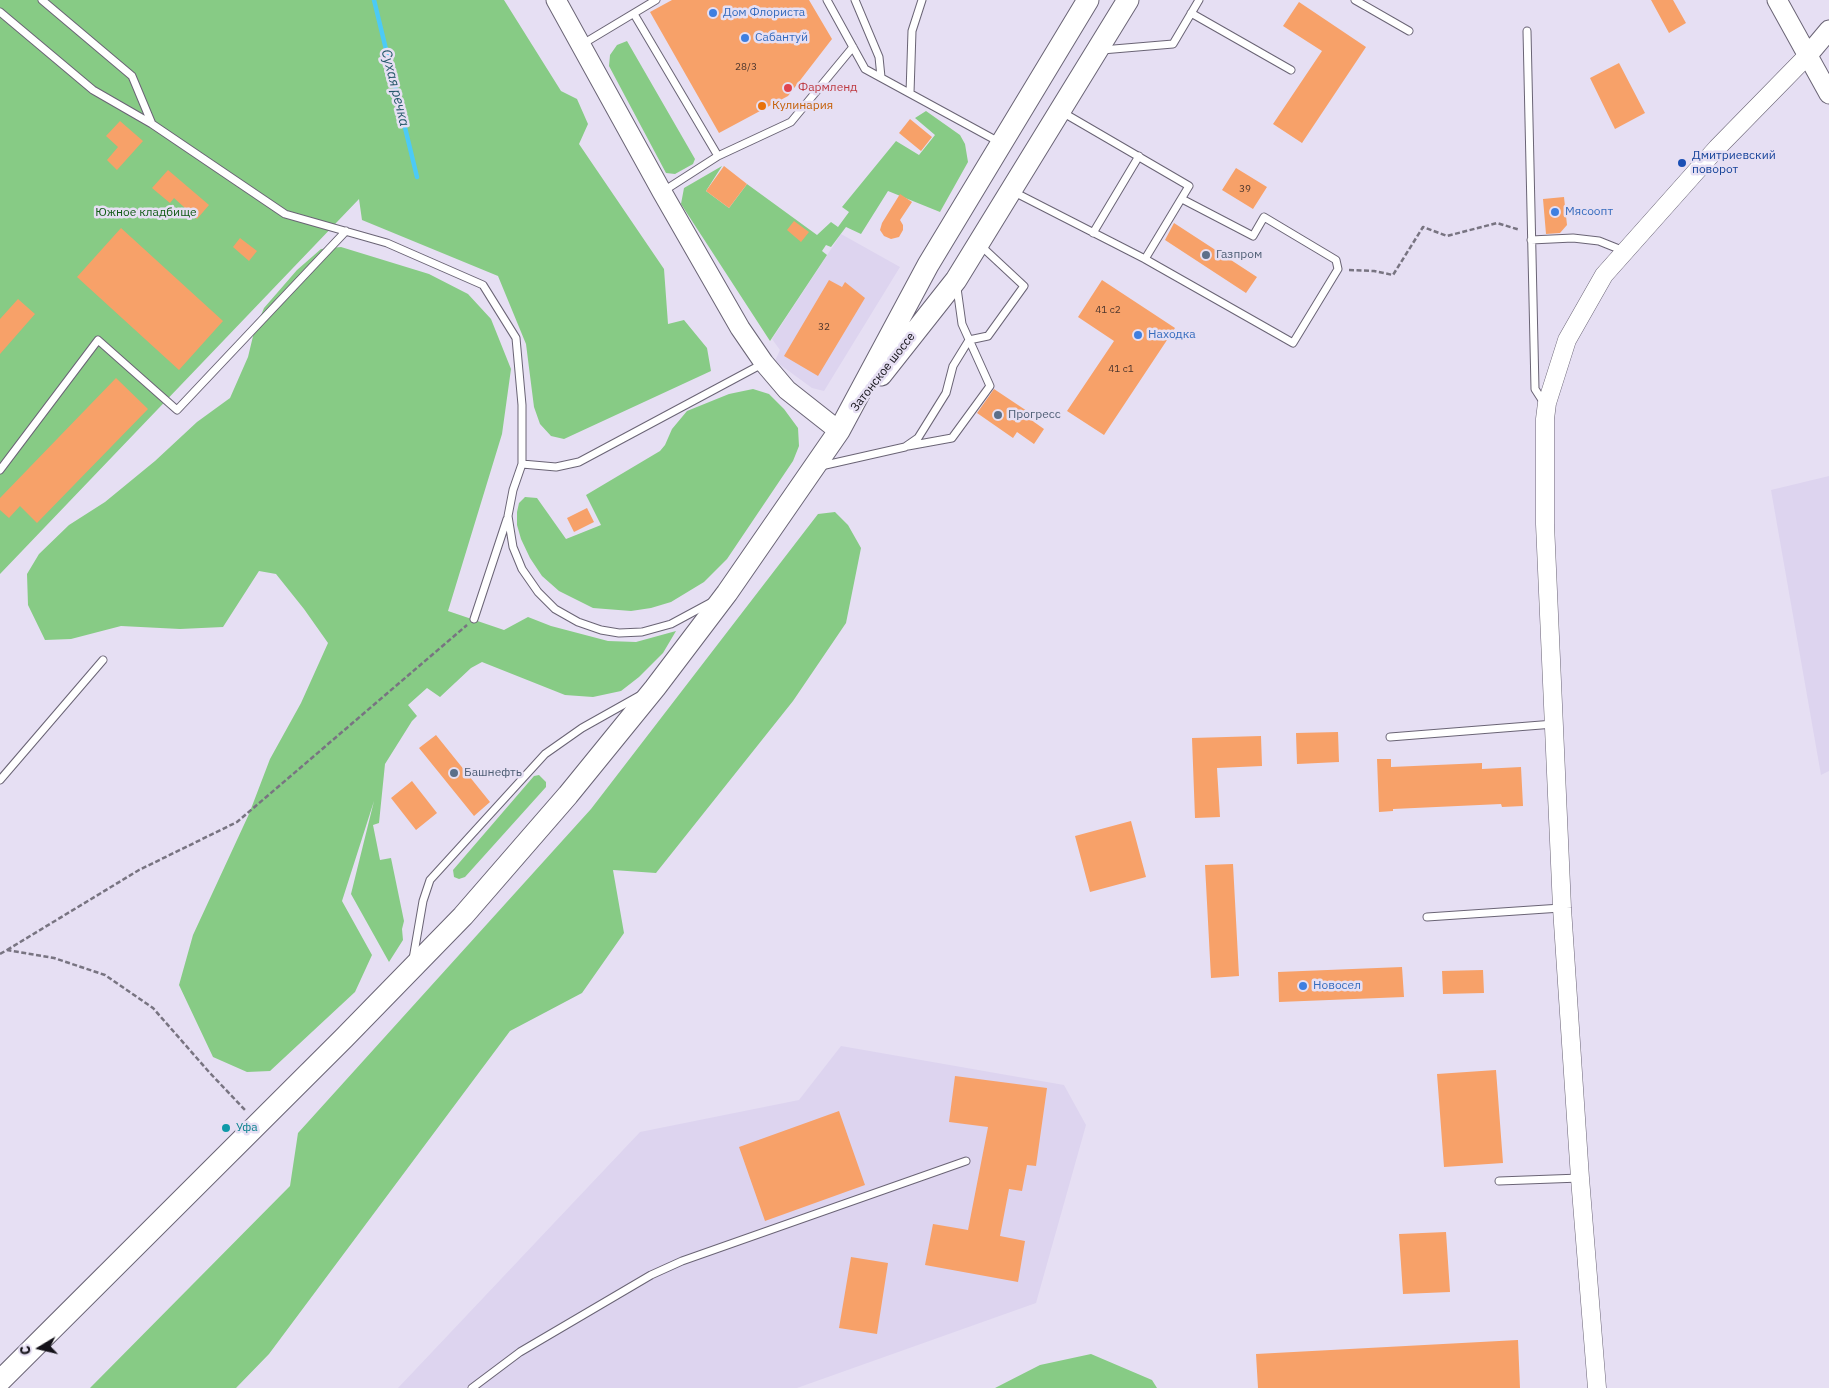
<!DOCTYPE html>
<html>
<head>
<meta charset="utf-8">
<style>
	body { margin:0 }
	#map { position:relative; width:1829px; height:1388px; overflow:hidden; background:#e6dff3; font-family:"IBM Plex Sans",sans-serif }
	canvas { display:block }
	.north { position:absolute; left:15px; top:1323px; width:50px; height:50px; -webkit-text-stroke:4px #e6dff3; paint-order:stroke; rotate:261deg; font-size:14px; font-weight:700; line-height:20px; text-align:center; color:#141219 }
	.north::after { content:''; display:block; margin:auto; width:18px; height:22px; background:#141219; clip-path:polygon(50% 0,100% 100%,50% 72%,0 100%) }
</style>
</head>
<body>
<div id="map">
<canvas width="1829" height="1388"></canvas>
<div class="north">С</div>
</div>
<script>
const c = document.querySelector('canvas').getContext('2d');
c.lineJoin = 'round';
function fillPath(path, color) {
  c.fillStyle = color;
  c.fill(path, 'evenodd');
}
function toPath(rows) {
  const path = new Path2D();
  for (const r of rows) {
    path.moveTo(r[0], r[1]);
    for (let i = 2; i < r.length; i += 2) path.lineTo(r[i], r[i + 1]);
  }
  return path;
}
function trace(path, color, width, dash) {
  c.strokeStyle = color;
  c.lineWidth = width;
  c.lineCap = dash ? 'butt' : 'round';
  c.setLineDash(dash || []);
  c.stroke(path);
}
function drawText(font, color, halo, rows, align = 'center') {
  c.font = font + ' "IBM Plex Sans",sans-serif';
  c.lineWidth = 5;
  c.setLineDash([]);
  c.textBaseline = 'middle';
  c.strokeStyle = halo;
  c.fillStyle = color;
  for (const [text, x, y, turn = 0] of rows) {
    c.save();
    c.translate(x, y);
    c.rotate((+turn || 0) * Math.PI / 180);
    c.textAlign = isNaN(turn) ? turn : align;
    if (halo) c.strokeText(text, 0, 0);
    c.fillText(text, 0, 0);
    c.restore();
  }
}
fillPath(toPath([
	[841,234,900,267,824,391,812,388,775,361,780,350,772,339],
	[1829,476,1829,771,1821,775,1771,490],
	[841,1046,1064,1085,1086,1125,1036,1303,797,1388,398,1388,640,1132,799,1100]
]), '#ddd4ef');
fillPath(toPath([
	[0,0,504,0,561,91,577,99,588,124,579,144,664,269,668,324,684,320,707,348,711,371,564,439,551,436,540,424,534,407,526,344,498,276,362,220,359,199,0,574],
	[627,41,695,159,693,164,675,174,666,173,609,66,610,55,617,45],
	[926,111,960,135,965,144,968,162,940,212,888,191,861,234,846,227,831,247,826,245,822,251,827,255,770,341,681,204,684,188,722,166,706,191,729,208,747,184,817,235,831,222,838,227,849,212,842,207,896,141,919,155,935,135,915,118],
	[341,247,429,274,468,294,491,319,511,369,502,434,448,611,504,630,528,617,551,626,608,641,636,642,676,631,663,653,639,677,621,691,593,697,565,695,482,662,471,668,440,697,427,688,408,705,417,716,412,721,385,764,379,823,373,825,380,860,391,858,404,921,402,929,403,940,389,962,351,894,374,801,342,901,372,955,355,992,270,1071,247,1072,213,1057,179,985,193,935,249,814,270,759,301,703,328,643,304,609,276,574,259,571,223,627,180,629,121,626,71,639,45,640,28,605,27,574,39,554,69,525,105,502,155,461,197,422,230,398,248,357,254,332,264,308,297,270,321,249],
	[753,389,769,394,784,409,798,428,799,446,793,461,727,559,704,582,671,602,651,608,631,611,593,608,559,591,542,576,530,558,521,539,517,525,517,512,519,503,525,497,537,498,566,539,601,525,586,495,660,451,665,445,672,429,687,411,729,394],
	[835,512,848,525,861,548,846,623,793,701,656,873,613,870,624,933,582,993,510,1031,269,1354,236,1388,90,1388,290,1186,298,1133,591,809,818,514],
	[539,775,546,782,546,787,465,877,459,879,454,877,453,870,534,776],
	[1091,1354,1152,1380,1157,1388,995,1388,1040,1365]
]), '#87cb85');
trace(toPath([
	[374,0,417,177]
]), '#4ccaf6', 4.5);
fillPath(toPath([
	[672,0,809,0,832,39,788,96,719,133,650,12],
	[1651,0,1673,0,1686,23,1669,33],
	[1299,2,1366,47,1302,143,1273,124,1322,51,1283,26],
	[1619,63,1645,113,1615,129,1590,78],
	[910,119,932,137,921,151,899,133],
	[120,121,143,141,117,170,107,160,118,147,106,136],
	[724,166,747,184,729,208,706,191],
	[1236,168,1267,187,1253,209,1222,190],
	[168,170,209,205,197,219,174,198,170,203,152,188],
	[900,194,912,202,900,220,903,225,903,230,899,237,891,239,884,236,880,230,882,223],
	[1564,197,1567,225,1560,233,1546,234,1543,199],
	[794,221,809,232,801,242,787,230],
	[1174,223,1257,277,1246,293,1165,240],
	[121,228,223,321,179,370,77,277],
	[240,238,257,251,249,261,233,247],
	[829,280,842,287,845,282,865,298,818,376,784,356],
	[1102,280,1175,328,1104,435,1067,411,1114,341,1078,317],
	[18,299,35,314,0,354,0,319],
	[116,378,148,409,37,523,20,506,9,518,0,510,0,498],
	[994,389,1030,413,1027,417,1044,429,1034,444,1017,432,1013,438,977,413],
	[587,508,594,522,574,532,567,518],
	[1338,732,1339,762,1297,764,1296,733],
	[436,735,490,802,474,816,419,748],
	[1261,736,1262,766,1217,768,1220,817,1195,818,1192,738],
	[1377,759,1391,759,1391,767,1482,763,1482,769,1521,767,1523,806,1502,807,1501,804,1393,809,1393,811,1379,812],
	[412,781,437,813,416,830,391,798],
	[1131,821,1146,877,1090,892,1075,836],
	[1233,864,1239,976,1211,978,1205,865],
	[1402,967,1404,997,1279,1002,1278,972],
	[1483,970,1484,993,1443,994,1442,971],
	[1496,1070,1503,1163,1444,1167,1437,1074],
	[955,1076,1047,1088,1036,1166,1027,1165,1022,1191,1009,1189,1000,1236,1025,1241,1018,1282,925,1265,933,1224,968,1230,988,1127,949,1122],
	[839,1111,865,1185,765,1221,739,1147],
	[1446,1232,1450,1292,1403,1294,1399,1234],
	[851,1257,888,1263,877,1334,839,1328],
	[1518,1340,1520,1388,1258,1388,1256,1354]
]), '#f7a169');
const service = toPath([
	[42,0,132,76,152,124],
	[827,0,865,69,999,142],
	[855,0,879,57,881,77],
	[1355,0,1409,31],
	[0,12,93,90,152,124,285,214,387,243,483,285,516,338,522,405,522,464,513,490,508,516,513,547,522,569,538,592,555,609,578,622,601,630,619,633,642,632,671,624,710,603],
	[1191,13,1291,70],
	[634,14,718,156,662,192],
	[1527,31,1535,389,1544,403],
	[581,45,656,0],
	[1102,50,1173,44,1199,0],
	[910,93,912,31,922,0],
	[1062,112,1189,186,1145,259],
	[718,156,791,122,853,47],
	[1014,192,1145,259,1293,343,1338,269,1336,260,1264,217,1253,236,1182,199],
	[1093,233,1139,156],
	[1531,240,1573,238,1599,241,1624,251],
	[908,446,952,438,990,386,962,324,957,288],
	[522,464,556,467,579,462,764,363],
	[821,466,905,447,918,438,946,393,953,366,969,340,988,336,1024,286,980,245],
	[0,470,98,340,177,410,346,231],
	[474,619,507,519],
	[1390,737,1554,724],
	[0,780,103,660],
	[1427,917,1561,908],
	[413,959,423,901,430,880,545,754,582,728,639,696],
	[1499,1181,1580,1178],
	[472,1388,520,1352,651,1275,682,1261,966,1161]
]);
const tertiary = toPath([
	[1597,1388,1580,1178,1562,908,1545,524,1545,419,1547,403,1567,340,1604,275,1717,148,1808,55]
]);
const secondary = toPath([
	[556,0,662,192,740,328,764,363,787,390,839,431],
	[1777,0,1829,94],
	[1808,55,1829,30]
]);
const primary = toPath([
	[881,375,956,280,1128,0],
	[0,1381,344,1038,463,916,568,795,655,688,727,593,839,431,928,265,1088,0]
]);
trace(service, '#6a6475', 9);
trace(tertiary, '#6a6475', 19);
trace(secondary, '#6a6475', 21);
trace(primary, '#6a6475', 23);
trace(toPath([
	[1349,270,1374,271,1393,275,1423,227,1447,236,1497,223,1520,230],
	[7,950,139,870,237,822,467,625],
	[0,954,7,950,54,958,105,975,153,1008,209,1072,245,1110]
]), '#787481', 2.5, [5, 2.5]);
trace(service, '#fff', 7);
trace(tertiary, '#fff', 18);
trace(secondary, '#fff', 19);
trace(primary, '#fff', 21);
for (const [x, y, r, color] of [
	[713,13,5,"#3f7fe0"],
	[745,38,5,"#3f7fe0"],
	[788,88,5,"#e0444e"],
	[762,106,5,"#e8710a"],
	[1682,163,5,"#1a4fb4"],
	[1555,212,5,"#3f7fe0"],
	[1206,255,5,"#5c6f8a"],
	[1138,335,5,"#3f7fe0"],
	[998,415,5,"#5c6f8a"],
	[454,773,5,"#5c6f8a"],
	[1303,986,5,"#3f7fe0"],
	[226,1128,5,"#0f9aa8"]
]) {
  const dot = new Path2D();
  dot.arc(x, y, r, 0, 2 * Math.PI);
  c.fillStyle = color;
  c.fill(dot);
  trace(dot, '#e6dff3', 2);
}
drawText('10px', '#4d362d', null, [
	["28/3",746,67],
	["39",1245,189],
	["41 с2",1108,310],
	["32",824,327],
	["41 с1",1121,369]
]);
drawText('12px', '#366cbe', '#e6dff3', [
	["Дом Флориста",723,13],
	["Сабантуй",755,38],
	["Мясоопт",1565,212],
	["Находка",1148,335],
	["Новосел",1313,986]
], 'left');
drawText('12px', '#be3a42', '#e6dff3', [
	["Фармленд",798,88]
], 'left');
drawText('12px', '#c56008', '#e6dff3', [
	["Кулинария",772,106]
], 'left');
drawText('12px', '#164399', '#e6dff3', [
	["Дмитриевский",1692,156],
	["поворот",1692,170]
], 'left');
drawText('12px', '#115b16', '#e6dff3', [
	["Южное кладбище",146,213]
]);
drawText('12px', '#4e5e75', '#e6dff3', [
	["Газпром",1216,255],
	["Прогресс",1008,415],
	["Башнефть",464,773]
], 'left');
drawText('12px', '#141219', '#e6dff3', [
	["Затонское шоссе",883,372,-52]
]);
drawText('12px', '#0d838f', '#e6dff3', [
	["Уфа",236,1128]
], 'left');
drawText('italic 14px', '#245769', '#e6dff3', [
	["Сухая речка",395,88,76]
]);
</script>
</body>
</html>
